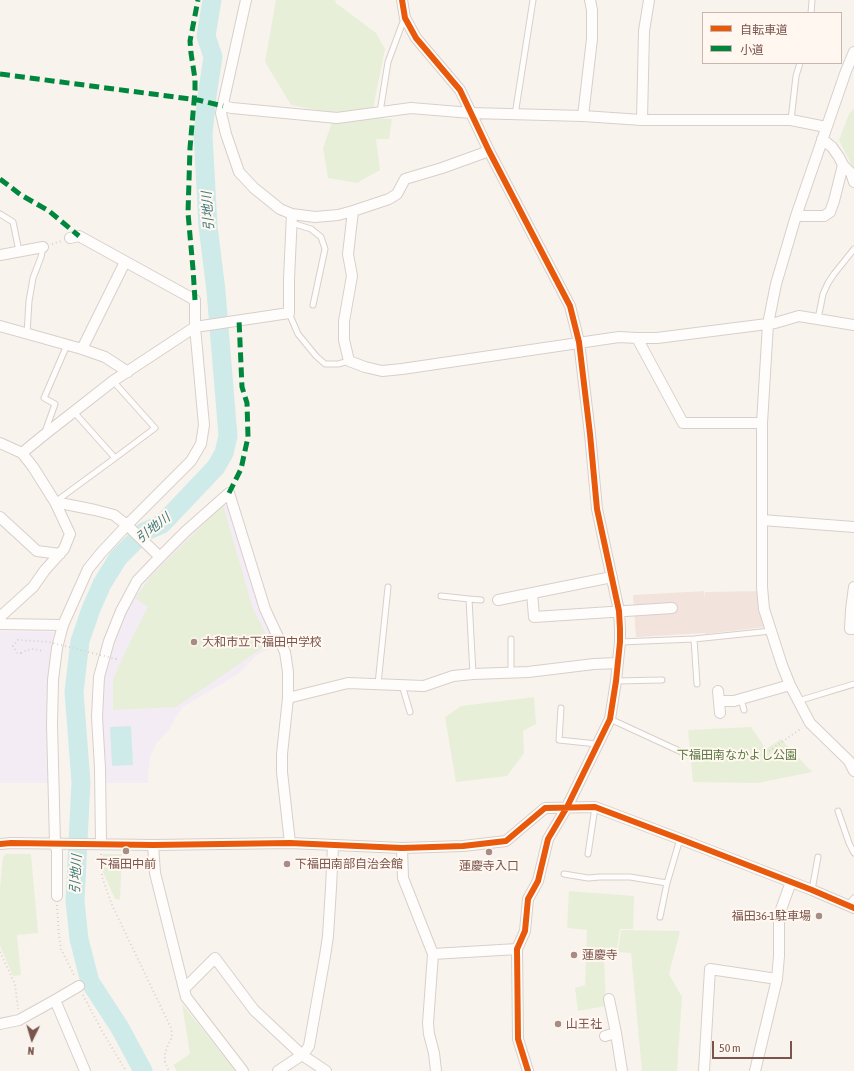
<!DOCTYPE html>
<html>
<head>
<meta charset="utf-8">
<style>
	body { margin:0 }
	#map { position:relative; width:854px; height:1071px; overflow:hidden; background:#f9f3ee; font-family:"Asap Condensed","Noto Sans JP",sans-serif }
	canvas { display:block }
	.legend { position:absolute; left:702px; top:12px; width:140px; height:52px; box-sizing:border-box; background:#fff7f0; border:1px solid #c9b6ae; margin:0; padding:5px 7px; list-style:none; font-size:12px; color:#79554c }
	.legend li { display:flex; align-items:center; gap:8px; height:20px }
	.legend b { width:20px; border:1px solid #c9b6ae }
	.north { position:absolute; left:12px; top:1019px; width:40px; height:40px; -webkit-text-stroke:3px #fff7f0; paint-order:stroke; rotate:185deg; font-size:11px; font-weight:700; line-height:16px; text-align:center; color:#79554c }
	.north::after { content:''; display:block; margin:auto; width:14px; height:18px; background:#79554c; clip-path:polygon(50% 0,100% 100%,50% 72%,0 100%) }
	.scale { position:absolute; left:712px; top:1041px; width:80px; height:18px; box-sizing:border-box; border:2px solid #79554c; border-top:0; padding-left:5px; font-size:12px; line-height:14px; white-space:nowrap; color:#79554c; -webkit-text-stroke:3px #fff7f0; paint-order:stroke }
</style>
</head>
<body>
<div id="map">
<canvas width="854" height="1071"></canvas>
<ul class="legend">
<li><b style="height:5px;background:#e8590c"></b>自転車道</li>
<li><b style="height:5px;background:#00873e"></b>小道</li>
</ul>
<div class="north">N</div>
<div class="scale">50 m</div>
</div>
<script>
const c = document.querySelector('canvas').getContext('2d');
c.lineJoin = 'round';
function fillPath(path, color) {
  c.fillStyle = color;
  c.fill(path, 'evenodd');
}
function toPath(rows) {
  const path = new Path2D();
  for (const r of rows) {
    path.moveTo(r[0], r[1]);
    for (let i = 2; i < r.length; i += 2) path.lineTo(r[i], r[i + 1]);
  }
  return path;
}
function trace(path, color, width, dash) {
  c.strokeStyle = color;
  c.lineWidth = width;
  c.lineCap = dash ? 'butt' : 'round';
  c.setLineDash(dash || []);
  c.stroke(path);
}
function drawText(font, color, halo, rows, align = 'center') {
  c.font = font + ' "Asap Condensed","Noto Sans JP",sans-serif';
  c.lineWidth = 4;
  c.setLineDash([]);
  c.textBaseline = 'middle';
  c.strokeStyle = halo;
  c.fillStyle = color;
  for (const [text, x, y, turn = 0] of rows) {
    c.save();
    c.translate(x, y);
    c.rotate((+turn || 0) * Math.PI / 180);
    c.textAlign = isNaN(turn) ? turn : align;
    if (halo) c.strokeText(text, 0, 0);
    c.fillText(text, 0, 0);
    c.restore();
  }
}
fillPath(toPath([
	[704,591,705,598,705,592,759,591,765,627,705,634,705,633,636,637,633,595]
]), '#f2e4dc');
fillPath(toPath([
	[221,504,227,505,259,607,277,645,257,655,238,674,183,707,176,717,169,730,156,744,150,757,148,776,148,783,106,783,102,701,107,663,114,638,127,608,150,575],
	[0,631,54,632,47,701,49,783,0,783]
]), '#f4ecf5');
fillPath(toPath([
	[276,0,335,0,336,3,376,33,385,49,374,103,373,118,392,119,389,139,376,139,380,170,357,183,328,178,323,148,331,125,333,113,291,105,265,62],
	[854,108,854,170,839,140,849,114],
	[223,505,253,609,268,638,267,645,176,707,113,710,113,679,129,644,148,607,135,598,152,575],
	[534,697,536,724,523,731,524,753,507,776,456,782,445,717,461,706],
	[751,727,766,749,781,739,812,772,758,783,693,782,688,730],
	[6,854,31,854,38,933,17,935,21,975,13,976,0,946,0,887,3,857],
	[103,854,122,854,120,900,115,899,102,870],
	[569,891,634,896,633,929,620,929,617,949,604,955,606,1006,578,1011,575,988,585,985,587,930,567,928],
	[621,930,680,931,669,974,682,997,677,1071,642,1071,631,953,618,952],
	[182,1004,236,1071,177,1071,173,1065,190,1054]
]), '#e8efd9');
fillPath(toPath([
	[131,726,133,765,112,766,110,727]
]), '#cfebe9');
trace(toPath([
	[143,1071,120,1028,90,982,79,939,75,901,81,782,74,692,80,641,91,609,102,584,118,558,144,532,162,524,216,467,224,453,228,436,216,291,208,226,203,134,207,96,213,57,206,36,212,0]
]), '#cfebe9', 19);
const lane = toPath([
	[811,13,812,0],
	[380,112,388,62,404,19],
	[515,115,533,0],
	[791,120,796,76,800,63],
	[0,214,13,222,19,251],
	[292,223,311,229,321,237,325,249,313,305],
	[289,313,298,334,316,356,325,364,338,364,349,361],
	[818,319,823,294,828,283,834,274,854,249],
	[27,334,29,301,33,278,41,257,43,247],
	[74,412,115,458],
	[45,432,55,404,44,398,67,345],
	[55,502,115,458,155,428,113,381],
	[441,596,469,599],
	[511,639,511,673],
	[694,639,697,684],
	[620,642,694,639,771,631],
	[473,674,469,599,481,600],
	[616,681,662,680],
	[378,684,388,587],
	[402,685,410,712],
	[741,699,744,710],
	[798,701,854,684],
	[561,708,559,740,597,744],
	[610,719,688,755],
	[838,811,849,843,854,853],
	[588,854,595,807],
	[564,874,588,878,600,877,630,877,667,883],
	[812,890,818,857],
	[848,905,854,898],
	[660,917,667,883,680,839]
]);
const street = toPath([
	[402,0,405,18,416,38,460,90,489,151,570,306,579,342,590,434,597,509,619,611,620,629,620,642,616,681,610,719,567,807,548,839,538,881,528,899,525,931,517,949,518,1039,528,1071],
	[854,52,846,71,796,216,776,284,768,324,762,423,762,587,764,609,782,665,790,685,810,723,849,761,854,771],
	[223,106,232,108,337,118,411,108,471,113,583,116,642,120,791,120,826,127],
	[583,116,592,39,592,10,590,0],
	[642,120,644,31,649,0],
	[822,139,832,147,839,157,843,165,851,173,854,182],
	[353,211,348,254,352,276,344,321,344,340,349,361,365,367,382,371,402,369,619,337,637,338,657,338,775,323,799,316,854,325],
	[292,214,315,217,338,215,353,211,389,199,397,194,405,179,442,168,489,151],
	[796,216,824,216,830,212,834,201,843,165],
	[0,255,43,247],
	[0,326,82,349,105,357,128,372],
	[637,338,683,423,762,423],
	[82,349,125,262],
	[0,443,22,453],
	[55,502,95,510,114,515,127,525,160,557],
	[0,517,37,551,60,554],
	[762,520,854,527],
	[854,587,851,610,850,629,854,629],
	[532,593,534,617,672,608],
	[498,600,612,577],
	[0,617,33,587,45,570,64,549,70,534,55,502,33,467,22,453,44,435,113,381,195,327,289,313,289,279,292,214,280,209,254,188,239,172,226,134,221,113,246,0],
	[0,624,63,625],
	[718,691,720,713],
	[288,698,348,683,424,686,453,676,473,674,528,672,594,664,618,663],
	[719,701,734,701,790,685],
	[0,844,11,843,153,845,290,843,402,848,463,846,506,841,545,808,595,807,680,839,812,890,854,908],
	[101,844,100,768,97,717,99,677,109,641,121,611,137,581,160,557,186,531,229,493,265,609,285,652,288,672,288,698,282,754,282,772,290,843],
	[153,845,155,873,186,997,243,1071],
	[402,848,403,878,433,954,428,1023,429,1034,434,1053,436,1071],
	[57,896,57,851,55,844,52,724,53,680,57,648,63,625,88,569,101,553,127,525,191,461,201,444,204,425,195,327,195,300,79,236,70,238],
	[433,954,517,949],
	[184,989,215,958,254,1010,302,1055,326,1071],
	[609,999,616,1033,622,1071],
	[55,1000,79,986],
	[0,1024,19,1020,55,1000,85,1071],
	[605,1036,616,1033],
	[278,1071,302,1055,305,1052,309,1046,325,956,328,936,331,888,333,845],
	[704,1071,710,969,777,979],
	[755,1071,777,979,779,956,779,915,791,882]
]);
trace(lane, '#d8cfca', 7);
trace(street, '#d8cfca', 12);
trace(toPath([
	[52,244,61,241],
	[21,653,27,650,34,649,42,651],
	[769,751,802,728],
	[101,854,102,877,112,905,171,1028,172,1034,171,1039,165,1052,165,1062,169,1071],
	[57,905,59,936,61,949,75,977],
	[0,952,15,984,18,1009],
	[83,995,102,1031,126,1071]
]), '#dbd1ce', 2, [1, 3]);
trace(lane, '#fefdfc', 5);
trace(street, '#fefdfc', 10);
trace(toPath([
	[21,653,18,654,13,646,18,640,49,642,116,659,116,658]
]), '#dbd1ce', 2, [1, 3]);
trace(toPath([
	[0,74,198,100,223,106],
	[0,179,21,195,49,211,79,236],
	[195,300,193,269,188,213,190,148,195,90,195,79,191,53,190,41,198,0],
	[229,493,241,469,248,437,247,403,242,387,239,320]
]), '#00873e', 5, [10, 5]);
trace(toPath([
	[402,0,405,18,416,38,460,90,489,151,570,306,579,342,590,434,597,509,619,611,620,629,620,642,616,681,610,719,567,807,548,839,538,881,528,899,525,931,517,949,518,1039,528,1071],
	[0,844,11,843,153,845,290,843,402,848,463,846,506,841,545,808,595,807,680,839,812,890,854,908]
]), '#e8590c', 6);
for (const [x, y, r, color] of [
	[194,642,4,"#a68c85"],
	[126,851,4,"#a68c85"],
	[489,852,4,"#a68c85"],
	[287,864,4,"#a68c85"],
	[819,916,4,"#a68c85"],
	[574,955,4,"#a68c85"],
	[558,1024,4,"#a68c85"]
]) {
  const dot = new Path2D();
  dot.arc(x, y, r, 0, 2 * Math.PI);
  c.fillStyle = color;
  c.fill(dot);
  trace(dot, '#fff7f0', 1.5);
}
drawText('12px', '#79554c', '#fff7f0', [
	["大和市立下福田中学校",202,642],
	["下福田中前",126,864,"center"],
	["下福田南部自治会館",295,864],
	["蓮慶寺入口",489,866,"center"],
	["福田36-1駐車場",811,916,"right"],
	["蓮慶寺",582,955],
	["山王社",566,1024]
], 'left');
drawText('12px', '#597941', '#fff7f0', [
	["下福田南なかよし公園",737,755]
]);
drawText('italic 13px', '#3f7c7e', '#fff7f0', [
	["引地川",208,211,-94],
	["引地川",153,528,-38],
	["引地川",76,874,-87]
]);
</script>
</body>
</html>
